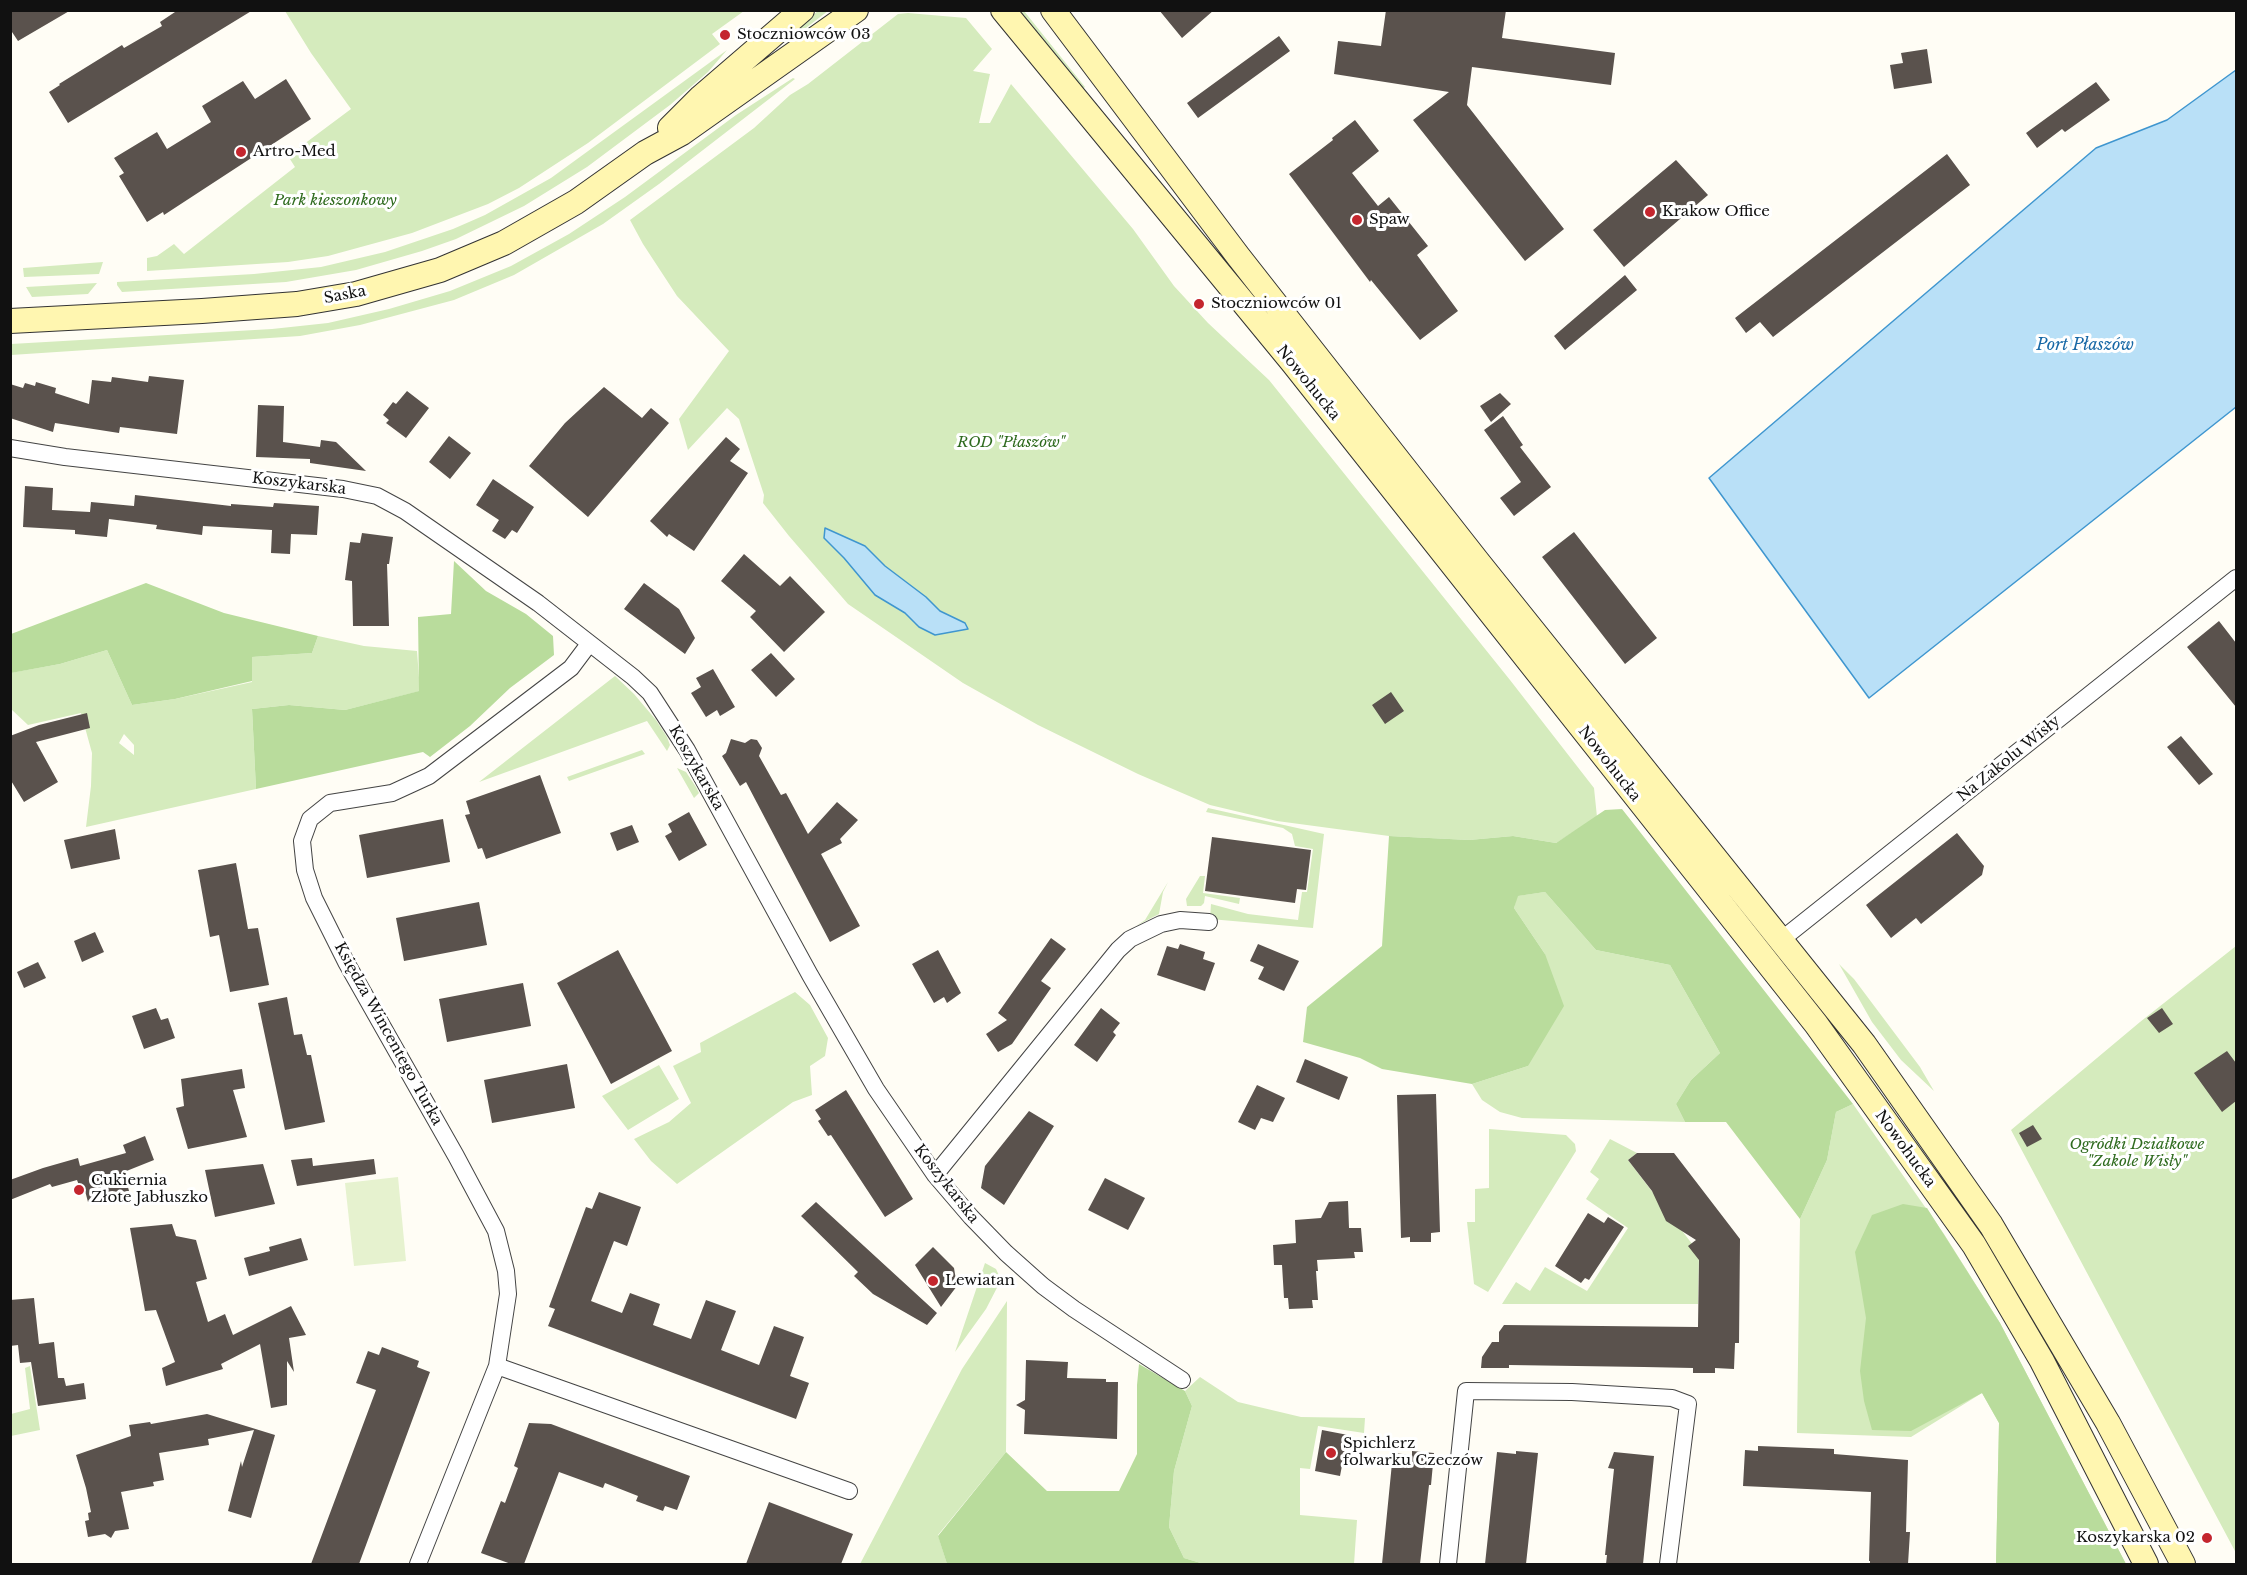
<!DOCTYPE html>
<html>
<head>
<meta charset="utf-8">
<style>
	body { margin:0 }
	#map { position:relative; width:2247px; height:1575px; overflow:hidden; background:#fffdf5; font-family:"Libre Baskerville",serif }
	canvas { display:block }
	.frame { position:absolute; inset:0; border:12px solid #111; pointer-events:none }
</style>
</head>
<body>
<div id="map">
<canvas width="2247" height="1575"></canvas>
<div class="frame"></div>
</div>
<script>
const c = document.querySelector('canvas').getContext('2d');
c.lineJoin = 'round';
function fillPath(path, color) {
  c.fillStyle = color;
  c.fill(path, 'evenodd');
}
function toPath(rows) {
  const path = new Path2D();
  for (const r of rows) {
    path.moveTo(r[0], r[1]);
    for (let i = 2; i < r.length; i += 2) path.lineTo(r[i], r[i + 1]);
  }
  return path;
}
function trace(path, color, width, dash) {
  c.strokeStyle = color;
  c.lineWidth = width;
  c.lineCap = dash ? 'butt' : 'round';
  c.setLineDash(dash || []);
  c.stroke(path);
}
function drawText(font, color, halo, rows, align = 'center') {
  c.font = font + ' "Libre Baskerville",serif';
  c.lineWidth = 6;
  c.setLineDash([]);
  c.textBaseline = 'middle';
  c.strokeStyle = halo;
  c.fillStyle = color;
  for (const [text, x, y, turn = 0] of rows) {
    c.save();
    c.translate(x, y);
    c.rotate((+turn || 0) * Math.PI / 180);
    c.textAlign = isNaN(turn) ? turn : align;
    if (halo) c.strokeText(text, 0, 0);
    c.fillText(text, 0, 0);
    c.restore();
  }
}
fillPath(toPath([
	[285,11,744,11,712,34,720,44,588,143,519,188,488,204,412,233,328,256,288,262,147,271,147,258,157,256,174,244,184,254,295,167,288,156,351,109,311,53],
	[818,11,828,11,802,31,797,31,798,27],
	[1015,11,1024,11,1085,87,1080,91],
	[908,13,966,18,992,49,973,71,990,74,979,123,990,123,1011,84,1133,229,1174,286,1208,323,1269,380,1510,680,1594,788,1597,817,1556,843,1513,836,1469,840,1389,836,1277,821,1210,805,1138,774,1038,725,963,683,848,604,789,536,763,503,764,495,739,419,727,408,688,450,679,419,729,351,677,296,643,244,630,220,754,128,790,95,808,84,898,14],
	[727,50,708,72,670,105,587,167,524,206,456,239,422,251,356,270,286,282,122,292,117,285,117,282,254,274,321,267,385,252,453,229,485,215,551,178],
	[793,78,795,79,659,184,603,224,514,275,454,300,360,325,300,336,11,355,11,344,272,329,328,323,389,309,450,291,511,266,569,234,625,197,736,115],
	[103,262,99,274,24,277,23,268],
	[97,283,88,294,32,297,26,287],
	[318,636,364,646,417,651,420,691,345,710,289,705,252,709,256,789,86,827,91,786,92,753,81,713,28,725,11,709,10,673,60,664,107,650,132,705,175,699,252,682,252,657,312,653],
	[124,734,134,745,134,755,119,743],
	[615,676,634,694,656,720,667,737,670,745,667,751,647,721,479,782],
	[642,750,645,754,569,781,567,777],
	[677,768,686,772,696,787,699,793,694,798],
	[1208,808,1324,834,1313,928,1210,919,1211,904,1248,914,1298,920,1302,892,1307,892,1313,849,1295,846,1292,834,1283,828,1206,812],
	[1200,876,1205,876,1203,893,1240,898,1239,904,1205,896,1204,903,1201,906,1187,906,1186,899],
	[1168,882,1163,892,1159,914,1136,926,1145,920],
	[1545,892,1596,950,1670,965,1720,1053,1691,1080,1676,1104,1685,1122,1522,1118,1500,1112,1482,1100,1472,1084,1528,1066,1545,954,1514,908,1517,896],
	[2236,946,2236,1553,2011,1130,2140,1022],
	[1839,964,1854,979,1920,1067,1934,1091,1901,1060,1872,1022],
	[795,992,810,1005,828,1038,825,1056,810,1066,812,1095,793,1102,677,1184,651,1161,634,1139,669,1122,691,1103,673,1066,701,1052,700,1043],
	[659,1065,679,1099,628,1130,602,1096],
	[1853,1104,1944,1234,2000,1323,2126,1564,1996,1564,1999,1423,1982,1393,1911,1437,1797,1433,1800,1219,1827,1160,1836,1112],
	[1489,1129,1566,1135,1575,1144,1576,1151,1488,1292,1474,1284,1467,1222,1475,1222,1475,1189,1489,1188],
	[1610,1139,1637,1153,1628,1160,1699,1253,1698,1304,1502,1304,1516,1282,1530,1291,1545,1267,1587,1291,1628,1228,1586,1199,1599,1179,1590,1172],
	[985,1263,996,1269,1001,1280,986,1309,955,1352],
	[1007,1301,1006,1452,938,1535,947,1564,860,1564,962,1369],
	[30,1366,40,1430,11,1436,11,1414,30,1409,25,1368],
	[1200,1377,1238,1402,1301,1417,1365,1418,1364,1433,1318,1426,1310,1469,1300,1468,1300,1515,1357,1520,1354,1564,1204,1564,1184,1558,1169,1527,1174,1471,1192,1406,1185,1391]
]), '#d5ebbd');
fillPath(toPath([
	[454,561,486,591,526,614,553,636,554,655,510,688,470,726,430,757,423,752,256,789,252,709,289,705,345,710,419,691,418,617,451,614],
	[146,583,224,613,318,636,312,653,252,657,252,681,175,699,132,705,107,650,60,664,11,673,11,634],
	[1622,809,1853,1104,1836,1112,1827,1160,1800,1219,1726,1122,1685,1122,1676,1104,1691,1080,1720,1053,1670,965,1596,950,1545,892,1518,896,1514,908,1545,954,1564,1006,1528,1066,1472,1084,1382,1069,1360,1058,1303,1042,1307,1007,1382,946,1389,836,1469,840,1513,836,1556,843,1605,810],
	[1903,1204,1927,1208,2000,1323,2126,1564,1996,1564,1999,1423,1982,1393,1911,1431,1872,1430,1864,1401,1860,1371,1866,1318,1855,1252,1872,1215],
	[1139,1364,1185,1391,1192,1406,1174,1471,1169,1527,1184,1558,1204,1564,947,1564,938,1536,1006,1452,1047,1491,1119,1491,1137,1454,1137,1385]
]), '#b9dc9c');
fillPath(toPath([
	[398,1177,406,1261,354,1266,345,1183]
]), '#e6f2cf');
const water = toPath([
	[2236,70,2236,407,1869,698,1709,478,2096,148,2167,120,2236,70],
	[825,528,865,546,885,566,926,597,940,611,965,623,968,629,935,635,919,627,905,613,875,595,844,558,824,538,825,528]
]);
fillPath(water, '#b9e0f7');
trace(water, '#3f96cf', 1.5);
fillPath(toPath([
	[10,10,71,10,18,41,10,29],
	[178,10,253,10,68,123,49,92,60,85,59,84,122,45,124,48,162,26,160,22],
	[1159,10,1214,10,1182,38],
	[1386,10,1506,10,1502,38,1615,53,1611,85,1472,67,1467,105,1564,229,1525,261,1413,120,1449,92,1334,74,1338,41,1381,46],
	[1279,36,1290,51,1198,118,1187,103],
	[1927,49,1932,83,1894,89,1890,65,1903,63,1901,53],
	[286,79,311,119,164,215,163,212,147,222,119,176,124,173,114,158,157,132,167,149,211,122,202,106,243,81,255,99],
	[2096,82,2110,100,2065,132,2062,129,2037,148,2026,133],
	[1355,120,1379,151,1352,173,1378,206,1389,197,1428,246,1417,255,1458,311,1420,340,1371,280,1370,282,1289,174,1333,140,1332,138],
	[1947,154,1970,185,1773,337,1760,322,1746,333,1735,318],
	[1676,160,1708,195,1624,267,1593,230],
	[1625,275,1637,290,1565,350,1554,336],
	[149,376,184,380,177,434,120,427,119,433,55,423,53,432,10,418,10,384,23,388,25,383,35,386,36,382,56,388,55,393,89,404,92,380,111,382,112,377,148,382],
	[604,387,642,418,651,408,669,423,588,517,529,466,565,423],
	[407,391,429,408,406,438,386,423,389,420,383,415,393,402,396,404],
	[1500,393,1511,404,1491,422,1480,406],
	[258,405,284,406,283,442,320,447,321,440,336,442,366,471,310,463,310,459,256,457],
	[1503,416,1523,445,1520,447,1551,487,1514,516,1500,498,1521,482,1484,430],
	[449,436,471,453,450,479,429,462],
	[726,437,740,449,730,461,748,473,694,551,669,534,667,537,650,521],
	[493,479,534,507,517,533,512,530,505,539,492,531,499,520,476,505],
	[25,486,53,488,52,510,90,512,91,502,134,506,135,495,231,506,231,504,273,507,274,503,319,506,317,535,291,534,290,554,271,553,272,530,203,526,202,535,156,529,157,525,109,519,107,537,75,534,75,530,23,527],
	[1574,532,1657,638,1625,664,1542,557],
	[362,533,393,537,389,564,387,564,389,626,353,626,352,581,345,580,350,542,360,543],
	[744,554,780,586,790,576,825,612,784,652,750,617,756,611,721,581],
	[644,583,679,609,695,638,685,654,624,609],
	[2219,621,2236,643,2236,707,2187,647],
	[771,653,795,679,776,697,751,670],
	[713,669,735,707,720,716,717,710,706,717,691,693,701,687,696,678],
	[1391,692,1404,711,1385,724,1372,705],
	[87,713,90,728,36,742,58,782,24,802,10,779,10,736,39,725],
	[2181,736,2213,774,2199,785,2167,747],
	[731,739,745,743,751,739,757,740,762,748,759,756,781,795,786,793,808,834,837,802,858,820,840,839,842,843,821,854,860,926,830,942,746,782,740,786,722,756,726,753],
	[540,775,561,833,486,859,482,848,478,849,465,815,470,814,466,801],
	[689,812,707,845,679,861,665,836,672,832,668,824],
	[443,819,450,862,367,878,359,835],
	[632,825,639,842,617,851,610,833],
	[115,829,120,859,71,869,64,840],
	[1957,833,1984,866,1982,875,1921,924,1916,918,1891,938,1866,905],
	[1212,837,1311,850,1306,890,1297,889,1295,903,1205,891],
	[236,863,248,929,258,928,269,985,230,992,219,935,210,937,198,870],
	[479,902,487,945,404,961,396,918],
	[95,932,104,952,82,962,74,941],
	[1051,938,1066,949,1041,981,1051,988,1012,1044,998,1052,986,1034,1007,1020,998,1013],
	[1180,944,1205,952,1203,959,1215,963,1205,991,1157,975,1167,946,1178,949],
	[1258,944,1299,961,1284,991,1258,979,1264,967,1250,961],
	[618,950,672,1051,611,1084,557,983],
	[938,950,961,993,947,1003,944,997,934,1003,912,964],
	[38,962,46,978,24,988,17,972],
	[523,983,531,1026,447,1042,439,999],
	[287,997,294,1035,302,1034,307,1055,311,1055,325,1122,285,1130,258,1003],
	[156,1008,161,1020,168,1018,175,1038,144,1049,132,1016],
	[1101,1008,1120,1023,1113,1032,1116,1035,1097,1062,1074,1045],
	[2162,1008,2173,1024,2159,1033,2147,1018],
	[2227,1051,2236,1063,2236,1101,2222,1112,2194,1073],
	[1305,1059,1348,1077,1339,1100,1296,1082],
	[567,1064,575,1108,492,1123,484,1080],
	[242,1069,245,1088,233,1090,247,1137,188,1149,176,1108,184,1106,181,1079],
	[1257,1085,1285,1098,1273,1122,1261,1118,1255,1130,1238,1122],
	[846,1090,913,1199,885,1217,831,1135,828,1136,818,1121,821,1119,815,1110],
	[1436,1094,1440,1232,1431,1233,1431,1242,1410,1242,1410,1237,1401,1238,1397,1095],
	[1029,1111,1054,1126,1004,1205,981,1188,985,1166],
	[2033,1125,2042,1139,2027,1147,2019,1133],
	[145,1136,154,1160,124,1172,129,1191,88,1202,84,1187,80,1188,77,1180,52,1187,50,1184,10,1200,10,1180,43,1168,78,1158,80,1166,126,1153,123,1145],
	[1637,1153,1674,1153,1740,1239,1739,1343,1735,1343,1734,1369,1715,1368,1715,1373,1693,1373,1693,1368,1644,1367,1509,1365,1509,1368,1481,1368,1482,1357,1492,1342,1499,1342,1499,1332,1504,1325,1698,1327,1699,1260,1688,1246,1696,1240,1666,1221,1652,1191,1628,1160],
	[312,1158,313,1166,374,1159,376,1174,297,1186,291,1160],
	[263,1164,275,1204,215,1217,205,1170],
	[1105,1178,1145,1198,1128,1230,1088,1210],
	[599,1192,641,1207,627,1246,614,1241,591,1301,622,1313,630,1293,660,1304,653,1325,691,1339,706,1300,736,1311,721,1350,759,1365,774,1326,804,1337,790,1376,809,1383,796,1419,548,1326,555,1309,549,1307,586,1207,592,1209],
	[1348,1201,1349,1228,1361,1228,1363,1252,1354,1252,1355,1258,1317,1260,1318,1271,1316,1271,1318,1300,1312,1300,1313,1308,1289,1309,1288,1298,1284,1298,1282,1265,1274,1265,1273,1245,1296,1243,1295,1220,1321,1218,1329,1202],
	[816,1202,937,1313,927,1325,873,1294,854,1276,858,1272,801,1216],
	[1588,1213,1604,1223,1608,1217,1624,1227,1589,1280,1585,1278,1581,1283,1555,1266],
	[172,1224,176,1236,196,1240,207,1279,196,1282,208,1322,225,1314,233,1335,291,1306,306,1335,289,1338,294,1372,287,1361,287,1405,271,1408,260,1344,221,1364,223,1369,166,1386,162,1368,175,1362,156,1310,145,1311,130,1228],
	[301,1238,308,1260,249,1276,244,1258,270,1251,269,1247],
	[933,1247,954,1268,957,1286,941,1307,915,1265],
	[34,1298,39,1344,54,1342,58,1378,64,1378,66,1386,84,1383,86,1399,38,1406,31,1362,20,1363,18,1345,10,1346,10,1300],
	[382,1347,419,1361,417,1367,430,1372,359,1564,311,1564,376,1390,356,1383,368,1351,379,1355],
	[1026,1360,1068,1362,1067,1378,1106,1379,1106,1382,1118,1382,1117,1439,1024,1434,1025,1410,1016,1405,1025,1400],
	[207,1414,275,1435,251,1518,228,1511,241,1461,242,1467,254,1430,208,1439,209,1445,159,1453,164,1480,153,1482,154,1486,121,1492,129,1529,115,1531,111,1538,105,1534,88,1537,85,1521,89,1520,88,1513,91,1512,86,1488,76,1455,131,1436,129,1425,150,1422,151,1424],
	[529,1423,551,1424,690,1476,677,1510,665,1506,663,1511,636,1501,638,1496,605,1483,603,1488,559,1472,524,1564,511,1564,481,1553,501,1501,505,1503,518,1468,514,1466],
	[1322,1430,1348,1435,1340,1476,1315,1471],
	[1758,1446,1834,1449,1834,1454,1908,1460,1906,1532,1910,1532,1908,1564,1870,1564,1870,1561,1869,1561,1871,1492,1743,1486,1745,1450,1758,1451],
	[1412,1451,1434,1453,1431,1485,1429,1485,1420,1564,1382,1564,1393,1453,1412,1455],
	[1516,1451,1538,1453,1526,1564,1485,1564,1497,1452,1516,1454],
	[1614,1452,1654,1456,1643,1564,1606,1564,1607,1555,1605,1555,1614,1469,1608,1468],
	[769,1502,853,1534,841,1564,746,1564]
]), '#5a524d');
const street = toPath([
	[10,448,65,457,343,489,377,496,405,511,538,603,633,677,650,693,687,750,810,975,876,1089,935,1175,971,1217,1006,1253,1043,1286,1074,1309,1182,1380],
	[1781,940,2236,578],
	[935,1175,1118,950,1130,939,1161,924,1180,920,1209,922],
	[497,1366,849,1491],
	[418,1564,497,1366,508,1294,506,1271,496,1231,456,1156,346,962,314,898,305,870,302,841,310,819,330,803,392,793,429,776,571,668,589,644],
	[1448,1564,1466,1391,1572,1392,1672,1398,1688,1404,1668,1564]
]);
const secondary = toPath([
	[1003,10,1293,363,1816,1024,1974,1245,2042,1361,2146,1564],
	[1053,10,1238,256,1478,562,1864,1044,1991,1225,2108,1423,2183,1564],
	[670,128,701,97,802,10],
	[10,321,202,311,297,304,356,294,440,270,504,243,576,202,645,153,682,133,856,10]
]);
trace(street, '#444', 18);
trace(secondary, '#333', 26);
trace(street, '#fff', 16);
trace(secondary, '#fff6b0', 24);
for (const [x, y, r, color] of [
	[725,35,6,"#c4262e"],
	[241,152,6,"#c4262e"],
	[1650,212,6,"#c4262e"],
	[1357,220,6,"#c4262e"],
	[1199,304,6,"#c4262e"],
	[79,1190,6,"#c4262e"],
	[933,1281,6,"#c4262e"],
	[1331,1453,6,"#c4262e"],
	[2207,1538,6,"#c4262e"]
]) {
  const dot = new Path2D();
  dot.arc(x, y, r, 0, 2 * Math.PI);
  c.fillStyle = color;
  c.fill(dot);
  trace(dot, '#fff', 2);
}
drawText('15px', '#111', '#fff', [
	["Stoczniowców 03",737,35],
	["Artro-Med",253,152],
	["Krakow Office",1662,212],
	["Spaw",1369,220],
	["Stoczniowców 01",1211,304],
	["Cukiernia",91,1181],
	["Złote Jabłuszko",91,1198],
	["Lewiatan",945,1281],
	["Spichlerz",1343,1444],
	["folwarku Czeczów",1343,1461],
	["Koszykarska 02",2195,1538,"right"]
], 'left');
drawText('italic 15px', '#2f6b1f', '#fff', [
	["Park kieszonkowy",335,201],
	["ROD \"Płaszów\"",1011,443],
	["Ogródki Działkowe",2137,1145],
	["\"Zakole Wisły\"",2137,1162]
]);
drawText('15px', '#111', '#fff', [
	["Saska",345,295,-11],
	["Nowohucka",1308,383,51],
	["Koszykarska",299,484,7],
	["Na Zakolu Wisły",2009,759,-39],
	["Nowohucka",1609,764,52],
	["Koszykarska",696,768,60],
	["Księdza Wincentego Turka",388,1034,61],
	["Nowohucka",1905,1149,54],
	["Koszykarska",946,1184,52]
]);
drawText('italic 16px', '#1768a6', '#fff', [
	["Port Płaszów",2085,345]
]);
</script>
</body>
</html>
